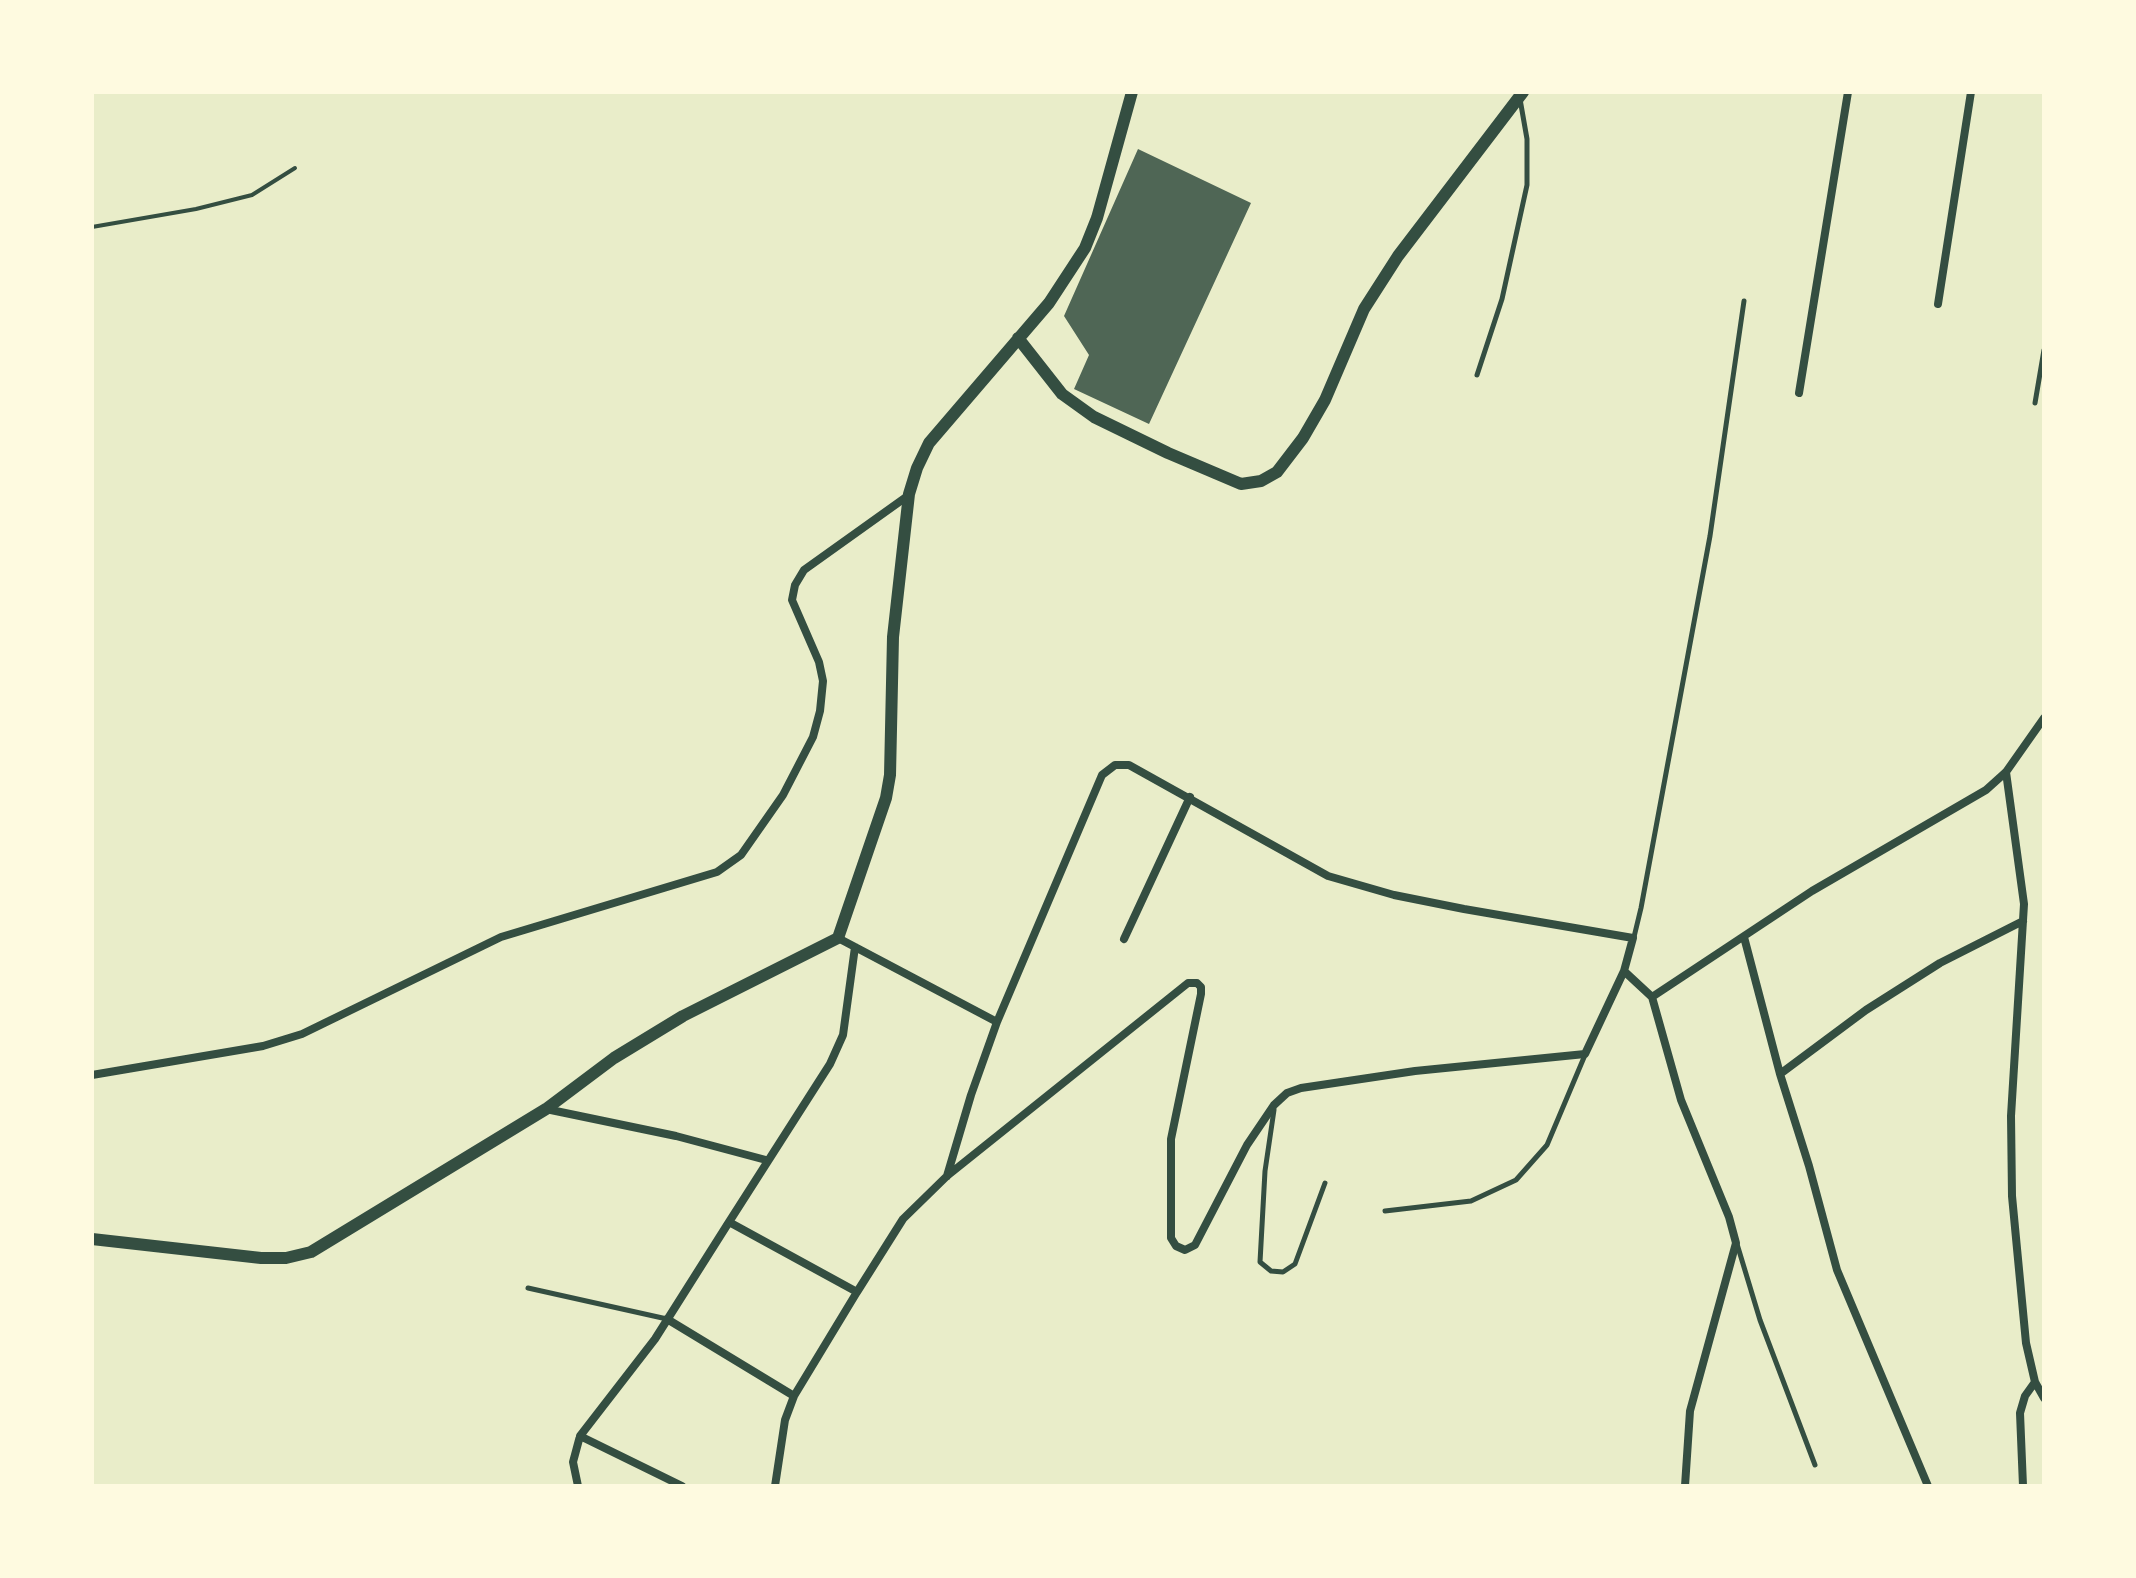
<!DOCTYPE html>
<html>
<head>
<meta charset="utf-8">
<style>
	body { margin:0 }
	#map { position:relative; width:2136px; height:1578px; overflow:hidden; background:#e9edc9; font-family:"Source Sans 3",sans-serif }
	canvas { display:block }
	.frame { position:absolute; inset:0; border:94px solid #fefae0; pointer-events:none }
</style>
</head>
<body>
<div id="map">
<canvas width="2136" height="1578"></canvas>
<div class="frame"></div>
</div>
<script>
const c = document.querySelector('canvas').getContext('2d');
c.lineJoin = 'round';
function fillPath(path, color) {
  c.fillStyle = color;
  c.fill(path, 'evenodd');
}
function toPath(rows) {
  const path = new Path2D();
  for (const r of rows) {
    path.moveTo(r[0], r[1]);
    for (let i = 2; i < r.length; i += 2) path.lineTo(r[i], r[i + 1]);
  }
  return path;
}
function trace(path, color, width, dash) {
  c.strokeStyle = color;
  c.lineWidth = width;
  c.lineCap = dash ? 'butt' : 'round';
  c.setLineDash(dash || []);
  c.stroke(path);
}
fillPath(toPath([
	[1138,149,1251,203,1149,424,1074,389,1089,355,1064,316]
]), '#4f6655');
trace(toPath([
	[92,227,196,209,252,195,295,168]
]), '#344e41', 4);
trace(toPath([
	[1477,375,1502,299,1527,185,1527,139,1520,99],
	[2035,403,2044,350],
	[1634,937,1641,908,1710,536,1744,301],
	[1274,1110,1265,1171,1260,1262,1271,1271,1283,1272,1295,1264,1325,1183],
	[1385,1211,1471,1201,1516,1180,1547,1145,1585,1055],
	[1737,1244,1760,1320,1815,1465],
	[528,1288,667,1319]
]), '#344e41', 5);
trace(toPath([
	[1938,304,1971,92],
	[1799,393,1848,92],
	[2006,772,2024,904,2011,1116,2012,1196,2026,1343,2035,1382,2044,1398],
	[1744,937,1780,1074,1866,1010,1940,963,2023,921],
	[838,938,997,1022],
	[1124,939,1190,797],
	[1652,997,1681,1100,1729,1217,1736,1243,1690,1411,1685,1486],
	[1780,1074,1809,1166,1837,1270,1928,1486],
	[92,1075,263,1046,302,1034,501,937,717,872,741,855,783,795,813,737,820,711,823,681,819,662,792,600,795,585,804,570,909,495],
	[546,1109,676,1136,766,1160],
	[947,1176,971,1095,997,1022,1102,775,1115,765,1129,765,1328,876,1394,895,1464,909,1633,938,1624,971],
	[729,1222,830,1064,843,1035,855,947],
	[667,1319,794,1396],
	[580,1436,682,1486],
	[578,1486,573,1462,580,1436,655,1339,729,1222,857,1292,903,1219,947,1176,1188,983,1197,983,1201,987,1201,994,1171,1139,1171,1238,1176,1246,1185,1250,1195,1245,1247,1145,1274,1105,1287,1093,1301,1088,1415,1071,1585,1054,1624,971,1652,997,1812,891,1986,790,2006,772,2044,718],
	[775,1486,785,1420,794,1396,857,1292],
	[2023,1486,2020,1413,2025,1396,2035,1382]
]), '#344e41', 8);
trace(toPath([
	[1018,338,1062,394,1094,417,1168,453,1241,484,1261,481,1277,472,1303,438,1325,400,1364,309,1398,256,1523,92],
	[92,1239,261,1258,286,1258,311,1252,546,1109,614,1058,683,1016,838,938,886,798,890,775,893,637,909,494,917,468,929,443,1049,303,1085,248,1097,218,1132,92]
]), '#344e41', 12);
</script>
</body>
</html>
